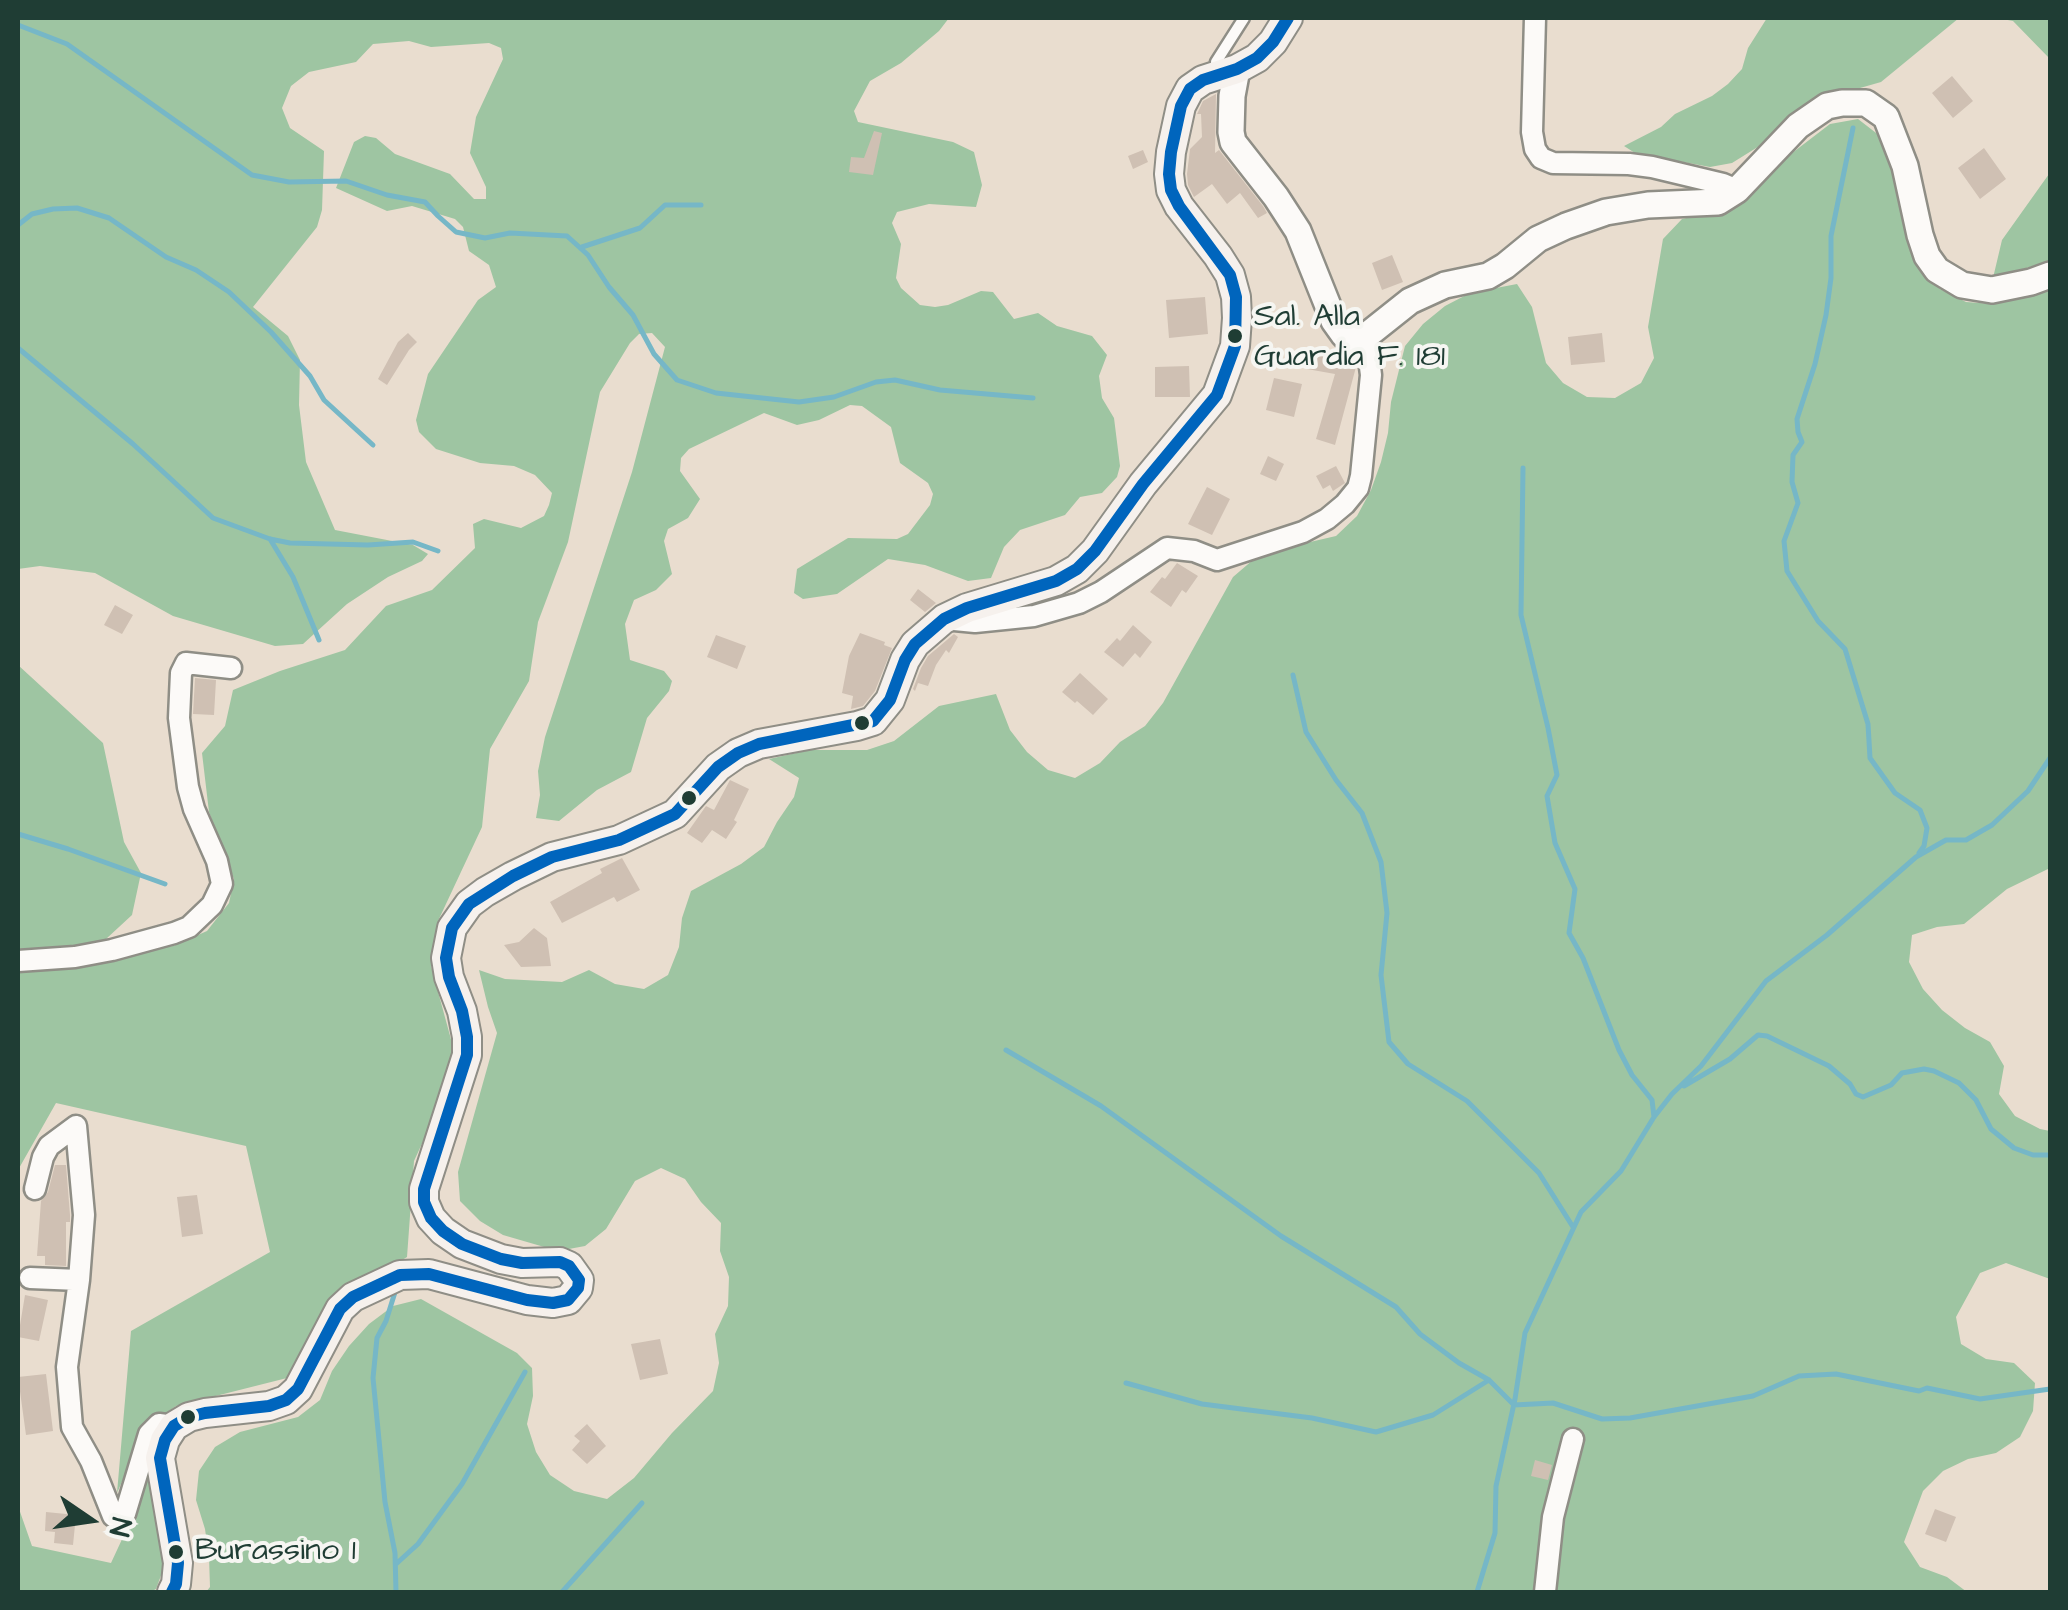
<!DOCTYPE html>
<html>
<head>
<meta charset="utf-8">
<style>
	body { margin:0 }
	#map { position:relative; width:2068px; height:1610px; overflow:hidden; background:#e9ddcf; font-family:"Architects Daughter",sans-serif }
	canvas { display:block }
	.frame { position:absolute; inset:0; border:20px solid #1f3d34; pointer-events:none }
	.north { position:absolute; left:40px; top:1470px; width:100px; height:100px; -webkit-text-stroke:8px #f6f6f2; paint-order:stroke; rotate:103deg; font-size:28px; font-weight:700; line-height:40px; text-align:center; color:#1f3d34 }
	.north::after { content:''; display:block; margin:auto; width:35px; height:45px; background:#1f3d34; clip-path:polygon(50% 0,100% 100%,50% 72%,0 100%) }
</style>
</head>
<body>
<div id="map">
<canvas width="2068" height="1610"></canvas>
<div class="frame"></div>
<div class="north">N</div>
</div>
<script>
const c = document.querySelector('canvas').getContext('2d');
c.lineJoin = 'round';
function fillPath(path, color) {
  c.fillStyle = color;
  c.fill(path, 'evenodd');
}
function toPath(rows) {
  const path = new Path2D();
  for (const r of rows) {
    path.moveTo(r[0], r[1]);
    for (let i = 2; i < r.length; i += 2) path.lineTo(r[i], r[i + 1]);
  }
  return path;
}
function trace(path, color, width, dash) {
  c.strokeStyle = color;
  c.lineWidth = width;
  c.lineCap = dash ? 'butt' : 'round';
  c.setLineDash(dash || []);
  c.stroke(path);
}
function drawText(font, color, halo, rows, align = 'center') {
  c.font = font + ' "Architects Daughter",sans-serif';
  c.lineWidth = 8;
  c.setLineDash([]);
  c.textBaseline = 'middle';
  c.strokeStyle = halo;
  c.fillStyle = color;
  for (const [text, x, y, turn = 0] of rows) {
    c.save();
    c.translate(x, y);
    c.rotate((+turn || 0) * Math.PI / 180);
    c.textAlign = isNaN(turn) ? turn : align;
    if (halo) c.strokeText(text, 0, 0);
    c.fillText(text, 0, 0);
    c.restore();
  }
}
fillPath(toPath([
	[18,18,949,18,939,31,901,63,870,81,854,111,858,122,953,142,974,152,982,185,976,207,929,204,897,212,892,223,901,244,896,278,901,288,920,305,935,307,948,305,981,291,993,292,1014,319,1038,313,1057,326,1092,336,1107,355,1099,376,1102,398,1114,418,1120,466,1117,477,1102,493,1080,497,1065,515,1020,530,1004,547,991,578,968,581,925,565,888,559,837,594,803,599,794,593,797,569,848,538,897,539,908,534,930,505,933,494,928,483,900,463,891,427,862,406,850,405,819,420,797,425,764,413,689,449,681,458,680,471,700,499,688,518,668,529,664,541,672,574,656,590,634,600,625,624,630,660,664,671,672,681,669,691,647,718,631,772,597,790,559,821,536,818,540,795,538,771,545,737,632,472,665,347,652,333,639,334,630,343,600,392,568,542,538,622,529,681,490,749,482,827,438,921,431,966,455,1054,447,1089,414,1161,407,1257,338,1299,287,1378,176,1406,146,1427,117,1493,131,1331,270,1252,246,1146,56,1103,18,1170,18,966,173,946,207,931,229,903,234,879,209,812,202,753,225,726,233,690,280,671,345,650,386,606,432,590,475,548,473,524,484,519,521,528,544,516,549,505,552,493,535,475,514,466,480,463,436,449,419,432,416,420,428,374,478,300,496,287,489,265,469,251,463,227,455,219,412,206,387,211,336,188,354,142,365,136,376,138,395,154,450,174,474,199,486,199,486,187,470,153,476,117,503,59,501,48,489,43,431,47,409,41,373,44,356,62,309,72,291,86,282,108,290,128,324,151,322,210,317,227,253,307,288,336,300,360,299,405,306,462,335,530,413,545,428,554,422,561,388,577,347,604,303,644,275,646,173,616,95,573,40,566,18,569],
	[1767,18,1959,18,1881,82,1860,88,1839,89,1819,96,1769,140,1732,163,1710,167,1635,153,1624,146,1661,127,1675,114,1712,96,1728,84,1742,69,1748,48],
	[1997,18,2050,18,2050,59,2013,21],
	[1858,119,1880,136,1893,160,1921,269,1940,289,1966,302,1993,304,2050,287,2050,868,2007,889,1964,924,1937,927,1912,935,1909,962,1923,989,1942,1010,1965,1028,1990,1042,2004,1066,1999,1094,2015,1116,2040,1129,2050,1131,2050,1279,2006,1263,1980,1273,1956,1317,1961,1344,1986,1359,2014,1363,2035,1383,2033,1411,2020,1437,1996,1453,1968,1459,1943,1471,1923,1491,1904,1542,1920,1567,1947,1577,1967,1592,206,1592,210,1587,209,1557,205,1529,196,1500,199,1471,215,1447,240,1432,298,1417,320,1400,332,1371,349,1346,369,1324,393,1306,421,1299,517,1353,532,1368,533,1396,527,1424,536,1452,550,1475,574,1491,607,1499,634,1478,672,1433,713,1391,719,1363,715,1334,728,1306,729,1277,720,1251,721,1223,701,1202,685,1179,661,1168,635,1181,606,1229,585,1246,558,1251,503,1235,480,1221,460,1201,458,1172,497,1033,488,1007,479,970,505,979,562,982,589,970,615,984,644,989,668,975,679,947,682,918,691,891,741,864,764,847,777,822,794,797,799,778,769,759,810,750,867,750,894,741,939,706,996,694,1010,730,1027,752,1048,770,1075,778,1100,763,1120,742,1145,726,1163,703,1233,577,1254,559,1280,549,1336,536,1357,516,1371,490,1381,462,1388,433,1391,402,1405,346,1423,324,1445,306,1470,293,1517,284,1532,307,1546,363,1563,383,1587,397,1615,398,1641,383,1654,358,1648,327,1663,239,1682,219,1737,206,1783,160,1830,124],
	[2050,149,2050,261,1993,278,2002,240,2049,174],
	[18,665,103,743,124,842,141,873,132,915,106,939,89,950,18,956],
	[154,1469,167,1559,156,1589,150,1592,18,1592,18,1506,32,1546,111,1563,137,1507,144,1470]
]), '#9ec5a2');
trace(toPath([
	[18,25,67,44,252,175,289,182,346,181,387,195,425,202,438,216,456,232,485,238,510,233,567,236,588,255,609,287,633,315,654,354,677,380,716,393,799,402,834,397,876,382,895,380,940,390,1033,398],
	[1853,128,1831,236,1831,278,1826,315,1815,364,1797,419,1798,432,1802,442,1793,455,1792,482,1798,503,1784,541,1787,571,1818,621,1845,649,1868,724,1870,758,1895,793,1920,810,1927,828,1924,846,1919,853],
	[18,225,32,214,53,209,77,208,109,218,166,257,196,270,229,292,271,332,310,376,324,400,373,445],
	[582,247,640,228,665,205,701,205],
	[18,348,133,444,213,518,270,539,290,543,368,545,413,542,438,551],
	[1523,468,1521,615,1548,728,1557,775,1547,796,1555,843,1575,889,1569,933,1583,958,1619,1050,1632,1075,1652,1100,1654,1117],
	[270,539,293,577,319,640],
	[1293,675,1306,732,1336,780,1362,813,1381,862,1387,913,1381,975,1389,1042,1408,1064,1467,1101,1539,1173,1573,1227],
	[18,834,68,849,165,884],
	[1006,1050,1101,1106,1281,1236,1396,1307,1420,1334,1459,1363,1489,1380,1514,1405,1553,1403,1602,1419,1630,1418,1753,1396,1799,1376,1836,1374,1919,1391,1927,1388,1980,1399,2050,1389],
	[1684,1086,1730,1059,1758,1035,1767,1036,1829,1066,1850,1084,1856,1094,1863,1097,1891,1085,1902,1073,1924,1069,1934,1071,1959,1083,1976,1100,1991,1129,2014,1148,2033,1155,2050,1155],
	[1126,1383,1202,1404,1312,1418,1376,1432,1433,1415,1489,1380],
	[396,1564,418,1544,462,1484,525,1372],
	[396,1592,395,1553,385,1502,373,1378,377,1338,386,1321,396,1289],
	[562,1592,642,1503],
	[1477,1592,1495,1533,1496,1486,1515,1399,1525,1333,1581,1212,1621,1171,1654,1117,1672,1094,1701,1066,1766,981,1827,935,1916,857,1946,840,1966,840,1992,825,2028,791,2050,758]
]), '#76b7c7', 5);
fillPath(toPath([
	[1952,76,1973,101,1953,118,1932,93],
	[1216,94,1215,153,1219,150,1263,206,1267,213,1258,218,1240,193,1227,204,1212,184,1194,197,1188,185,1187,174,1190,149,1202,137,1201,114,1197,114,1198,112,1203,101],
	[874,131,882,133,873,175,849,172,851,157,864,158],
	[1984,148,2006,179,1980,199,1958,168],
	[1143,150,1148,162,1133,169,1128,156],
	[1392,255,1403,282,1382,290,1372,263],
	[1205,297,1208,334,1169,338,1166,300],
	[408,333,417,342,409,350,387,385,378,379,398,342],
	[1602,333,1605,362,1571,365,1568,337],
	[1337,349,1355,355,1356,367,1335,445,1316,439,1335,374,1307,369,1310,354,1335,358],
	[1189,366,1190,397,1155,397,1155,367],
	[1274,378,1302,384,1294,417,1266,410],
	[1268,456,1284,464,1276,481,1260,474],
	[1336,466,1345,483,1333,491,1330,485,1323,489,1316,476],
	[1207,487,1230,499,1212,535,1188,524],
	[1177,563,1198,576,1186,593,1182,590,1171,607,1150,592,1162,577,1165,579],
	[918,589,936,603,925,612,910,600],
	[115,605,133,615,122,634,104,625],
	[1133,625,1152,642,1140,658,1135,653,1123,667,1104,652,1117,638,1120,641],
	[860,633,885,642,884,645,892,648,875,691,863,706,851,709,853,696,842,693,849,656],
	[954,634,958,637,949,653,946,650,936,665,928,686,918,683,915,691,913,689,921,668,928,656],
	[716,635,746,646,737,669,707,657],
	[1080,673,1108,699,1093,715,1077,701,1075,703,1062,692],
	[195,678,216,680,214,715,193,714],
	[730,780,749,789,734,820,737,822,726,839,712,830,702,843,687,833,706,806,714,810],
	[622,858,640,890,617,902,614,897,562,923,550,902,602,873,600,869],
	[534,928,547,938,551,966,521,967,504,945,519,942],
	[55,1165,66,1165,70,1215,70,1222,66,1222,66,1266,45,1265,45,1256,37,1256,41,1201,48,1192],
	[197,1195,203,1234,182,1237,177,1197],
	[25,1295,48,1300,39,1341,18,1337],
	[660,1339,668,1374,640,1380,631,1344],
	[46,1374,53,1431,26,1435,18,1377],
	[587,1424,606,1446,587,1464,572,1450,580,1441,574,1436],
	[1535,1460,1552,1465,1548,1480,1531,1476],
	[1935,1509,1956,1517,1946,1542,1925,1534],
	[46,1512,76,1515,73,1545,54,1543,55,1532,45,1531]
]), '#cfc0b3');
const service = toPath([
	[1217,74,1216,62,1244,18]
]);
const minor = toPath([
	[1535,18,1532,132,1535,149,1541,158,1553,163,1629,164,1652,167,1723,184,1737,190],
	[944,619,975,622,1034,616,1079,603,1101,592,1167,548,1194,551,1217,560,1303,532,1327,519,1345,504,1358,488,1361,476,1371,375,1366,336],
	[18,961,75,957,112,950,174,933,189,927,212,905,222,884,217,861,194,809,188,787,179,718,181,673,186,663,231,668],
	[35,1189,43,1157,49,1146,76,1126,84,1215,79,1280,67,1367,72,1427,91,1461,113,1516,117,1519,125,1514,149,1434,159,1424,174,1426],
	[30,1278,79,1280],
	[1545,1592,1553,1517,1573,1439]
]);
const tertiary = toPath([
	[1237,69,1232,96,1231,132,1233,142,1276,197,1298,231,1334,321,1344,335,1355,339,1366,336,1410,301,1445,285,1488,276,1505,266,1538,239,1566,226,1606,212,1648,205,1718,202,1737,190,1798,126,1827,106,1842,103,1866,103,1886,117,1905,166,1920,235,1927,256,1937,270,1962,285,1992,290,2031,282,2050,275]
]);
const secondary = toPath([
	[172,1592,176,1584,178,1563,160,1458,165,1440,174,1426,189,1417,205,1413,269,1406,286,1400,298,1389,340,1309,353,1297,400,1275,429,1274,527,1300,553,1303,568,1300,578,1288,579,1280,569,1266,560,1262,522,1263,501,1259,462,1244,443,1231,431,1218,424,1202,424,1189,467,1055,467,1037,462,1011,449,977,446,958,452,928,469,904,485,892,513,876,552,857,619,840,675,814,718,767,738,753,759,744,857,726,873,721,890,700,905,660,915,644,944,619,967,608,1056,581,1077,569,1095,551,1143,484,1217,395,1235,346,1237,318,1236,297,1230,275,1218,256,1179,206,1171,190,1169,174,1171,152,1181,106,1190,89,1203,80,1237,69,1257,58,1273,42,1288,18]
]);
trace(service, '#8f8e86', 15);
trace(minor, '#8f8e86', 25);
trace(tertiary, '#8f8e86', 30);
trace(secondary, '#8f8e86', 32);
trace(service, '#fcfaf8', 10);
trace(minor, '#fcfaf8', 20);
trace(tertiary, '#fcfaf8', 25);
trace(secondary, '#f6f1ed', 28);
trace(toPath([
	[172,1592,176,1584,178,1563,160,1458,165,1440,174,1426,189,1417,205,1413,269,1406,286,1400,298,1389,340,1309,353,1297,400,1275,429,1274,527,1300,553,1303,568,1300,578,1288,579,1280,569,1266,560,1262,522,1263,501,1259,462,1244,443,1231,431,1218,424,1202,424,1189,467,1055,467,1037,462,1011,449,977,446,958,452,928,469,904,513,876,552,857,619,840,675,814,718,767,738,753,759,744,873,721,890,700,905,660,915,644,944,619,967,608,1056,581,1077,569,1095,551,1143,484,1217,395,1235,346,1236,297,1230,275,1179,206,1171,190,1169,174,1171,152,1181,106,1190,89,1203,80,1237,69,1257,58,1273,42,1288,18]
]), '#0065bd', 12);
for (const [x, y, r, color] of [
	[1235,336,9,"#1f3d34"],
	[862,723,9,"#1f3d34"],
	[689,798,9,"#1f3d34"],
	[188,1417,9,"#1f3d34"],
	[176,1552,9,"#1f3d34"]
]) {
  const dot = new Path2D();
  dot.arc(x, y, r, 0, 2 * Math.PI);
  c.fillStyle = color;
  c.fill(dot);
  trace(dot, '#f6f6f2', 4);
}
drawText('32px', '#1f3d34', '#f6f6f2', [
	["Sal. Alla",1254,318],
	["Guardia F. 181",1254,358],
	["Burassino 1",195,1552]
], 'left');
</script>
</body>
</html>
